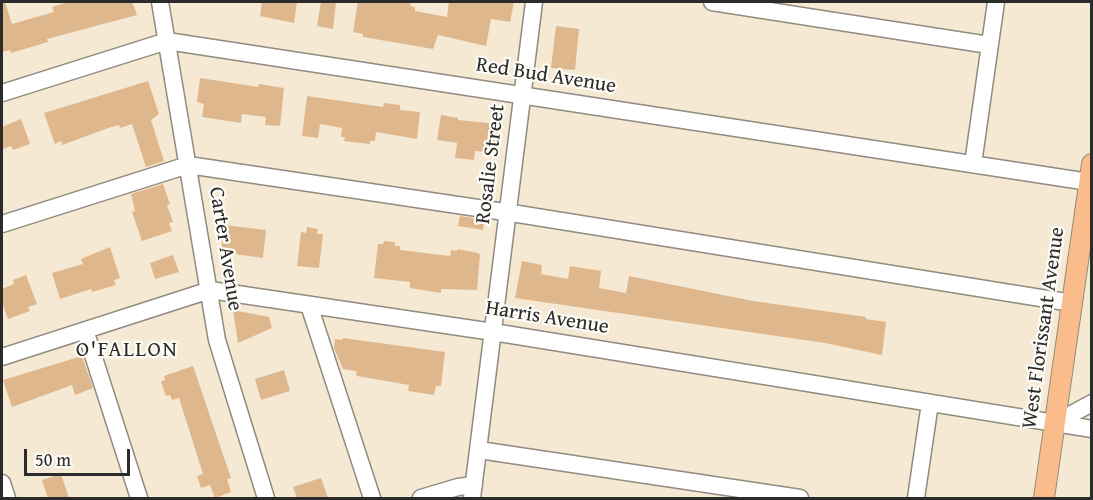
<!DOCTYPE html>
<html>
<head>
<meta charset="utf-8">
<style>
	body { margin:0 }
	#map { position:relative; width:1093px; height:500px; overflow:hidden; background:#f5e9d3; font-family:"Gentium Book Plus",serif }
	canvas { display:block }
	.frame { position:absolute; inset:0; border:3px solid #2b2b2b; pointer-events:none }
	.scale { position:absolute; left:24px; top:449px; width:106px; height:27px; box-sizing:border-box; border:3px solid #2b2b2b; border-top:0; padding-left:8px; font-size:18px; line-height:21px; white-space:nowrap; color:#2b2b2b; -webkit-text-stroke:4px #fdfcf7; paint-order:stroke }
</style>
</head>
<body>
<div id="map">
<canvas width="1093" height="500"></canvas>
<div class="frame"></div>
<div class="scale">50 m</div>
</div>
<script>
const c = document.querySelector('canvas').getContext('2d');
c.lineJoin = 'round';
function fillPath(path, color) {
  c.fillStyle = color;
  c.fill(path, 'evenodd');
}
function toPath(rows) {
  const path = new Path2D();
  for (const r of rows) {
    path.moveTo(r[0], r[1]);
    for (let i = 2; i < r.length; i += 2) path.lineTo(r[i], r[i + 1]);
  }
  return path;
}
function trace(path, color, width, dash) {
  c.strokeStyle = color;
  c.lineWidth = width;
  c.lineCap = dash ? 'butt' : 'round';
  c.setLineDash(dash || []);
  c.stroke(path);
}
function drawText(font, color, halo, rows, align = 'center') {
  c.font = font + ' "Gentium Book Plus",serif';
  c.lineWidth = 4.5;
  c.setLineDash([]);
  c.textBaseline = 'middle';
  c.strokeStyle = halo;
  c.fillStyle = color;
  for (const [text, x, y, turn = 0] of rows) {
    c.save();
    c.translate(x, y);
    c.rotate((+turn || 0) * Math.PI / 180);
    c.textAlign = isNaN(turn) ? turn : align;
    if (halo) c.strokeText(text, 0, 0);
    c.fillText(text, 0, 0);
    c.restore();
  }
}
fillPath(toPath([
	[2,2,5,2,12,24,54,12,52,7,68,2,132,2,137,15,47,39,48,42,11,53,10,50,2,52],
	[262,2,297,2,294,23,260,16],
	[321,2,336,2,333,29,317,26],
	[358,2,411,3,410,6,415,7,415,11,447,17,449,2,514,2,510,22,491,19,486,46,438,35,433,49,363,37,363,34,353,32],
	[556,26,579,29,575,70,551,68],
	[200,78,258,87,259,84,284,88,280,126,265,125,266,117,242,114,241,123,202,117,204,104,197,102],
	[148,81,159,114,151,120,164,161,146,167,132,124,120,128,119,125,111,127,62,145,61,141,55,144,44,113],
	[307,96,383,107,384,103,400,105,400,110,420,112,417,139,376,132,375,141,370,141,370,144,344,141,345,137,341,137,342,128,320,124,318,138,302,136],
	[441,115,458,118,458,120,499,124,497,153,475,151,474,160,455,158,457,143,437,140],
	[21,119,30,144,13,150,11,146,2,149,2,127],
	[163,184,170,204,167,205,173,222,169,223,172,231,142,241,132,212,135,211,131,194],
	[460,216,485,220,483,230,458,226],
	[224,225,266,230,263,258,221,252],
	[307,227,318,229,317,234,323,234,319,268,297,266,301,232,306,233],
	[384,241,395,242,395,246,400,246,400,250,450,256,451,250,457,251,457,249,478,253,480,255,477,290,441,289,441,293,410,288,410,282,374,278,378,244,383,244],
	[110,247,120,278,114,280,116,285,92,292,91,289,60,299,52,273,83,264,81,259],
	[173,255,179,272,155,279,150,263],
	[522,261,542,265,541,274,568,279,570,266,601,271,599,288,626,293,629,276,753,301,866,317,866,319,886,322,882,355,825,343,515,298],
	[26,275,37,304,28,307,30,311,8,319,2,302,2,289,14,284,13,280],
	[233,310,269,317,272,328,238,343],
	[343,338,445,352,441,386,436,386,434,395,408,391,409,385,357,376,356,371,343,369,334,348,335,339,342,340],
	[82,356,93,388,75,395,72,385,12,407,3,380],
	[193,366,231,478,227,479,231,492,215,498,210,485,201,488,197,476,203,474,179,398,172,400,170,395,166,396,161,382,165,380,164,376],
	[284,370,290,391,261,400,255,379],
	[61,474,69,498,48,498,42,480],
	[321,478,328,498,297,498,293,487]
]), '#dfb78c');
const minor = toPath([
	[160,2,217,340,266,498],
	[712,2,989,45],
	[2,93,167,41,1089,182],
	[973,164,996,2],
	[2,224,188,165,518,214,1072,303],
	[309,305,372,498],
	[85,330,139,498],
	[2,357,210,290,493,332,1092,429],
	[1055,423,1092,403],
	[479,450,800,498],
	[2,483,7,498],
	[421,498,458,487,474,485],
	[472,498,534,2],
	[916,498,930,403]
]);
const major = toPath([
	[1044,498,1092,164]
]);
trace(minor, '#908a7f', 19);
trace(major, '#908a7f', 22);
trace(minor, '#fff', 16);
trace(major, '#fabc8b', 20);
drawText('21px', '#2b2b2b', '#fdfcf7', [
	["Red Bud Avenue",546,76,9],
	["Rosalie Street",491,164,-83],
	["Carter Avenue",225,249,81],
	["Harris Avenue",547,318,9],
	["West Florissant Avenue",1044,328,-82]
]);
c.letterSpacing = '1.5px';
drawText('22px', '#2b2b2b', '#fdfcf7', [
	["O'FALLON",127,350]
]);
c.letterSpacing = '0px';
</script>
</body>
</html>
